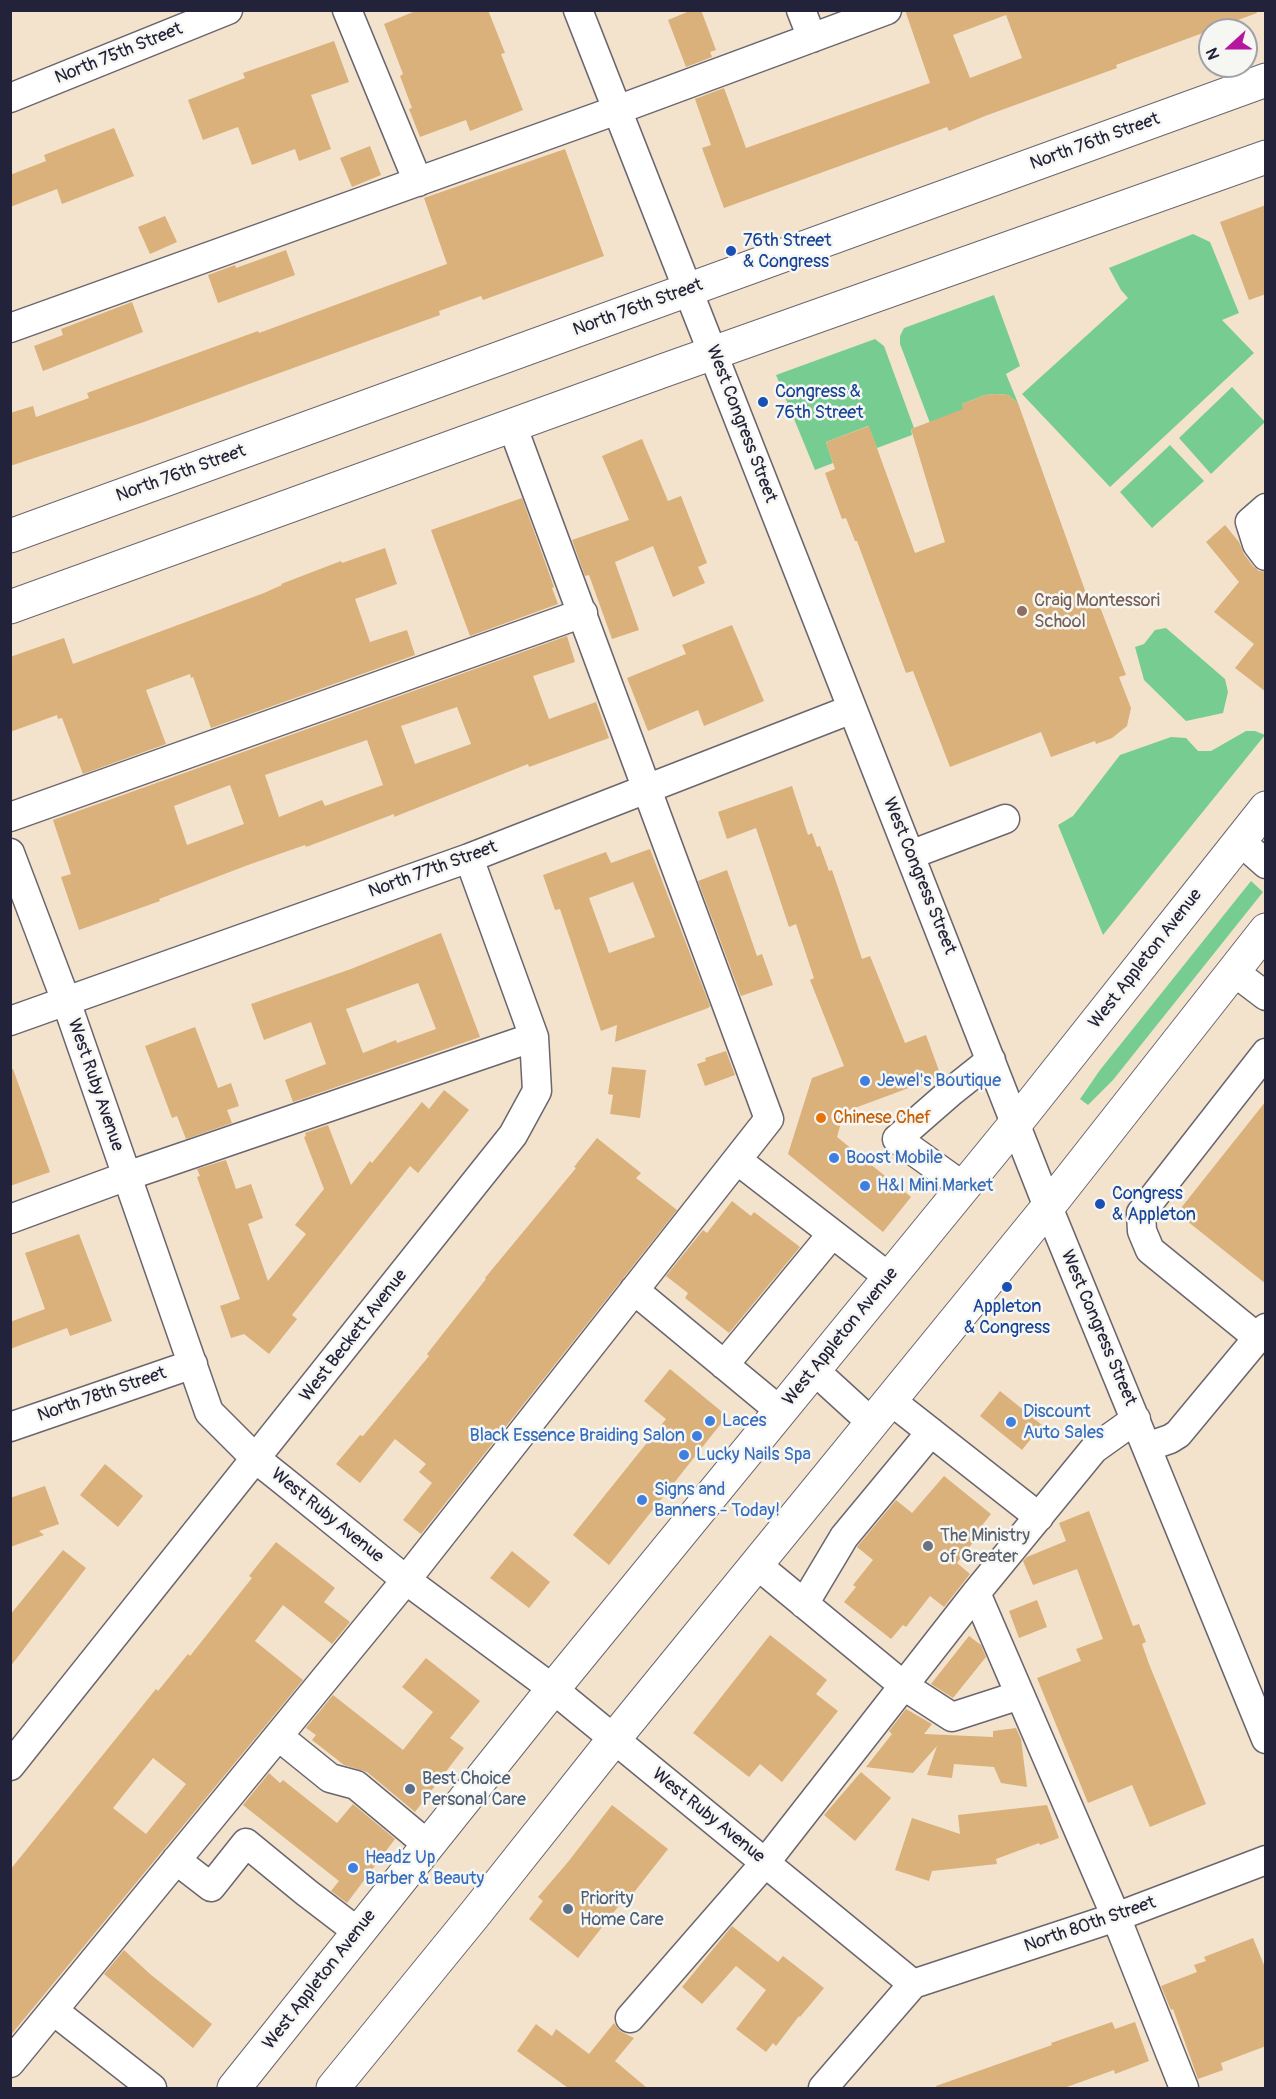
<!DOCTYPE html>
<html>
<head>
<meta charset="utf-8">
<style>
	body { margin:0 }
	#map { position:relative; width:1276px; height:2099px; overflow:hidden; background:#f3e3cd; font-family:Pangolin,sans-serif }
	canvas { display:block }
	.frame { position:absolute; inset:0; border:12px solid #22223b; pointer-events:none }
	.north { position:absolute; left:1198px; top:18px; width:60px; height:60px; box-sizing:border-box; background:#f6f6f2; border:2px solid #a1a1a9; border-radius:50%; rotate:249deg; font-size:16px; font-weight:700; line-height:24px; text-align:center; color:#22223b }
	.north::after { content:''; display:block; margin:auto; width:21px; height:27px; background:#b5179e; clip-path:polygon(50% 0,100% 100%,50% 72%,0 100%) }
</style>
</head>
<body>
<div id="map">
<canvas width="1276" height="2099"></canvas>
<div class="frame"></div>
<div class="north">N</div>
</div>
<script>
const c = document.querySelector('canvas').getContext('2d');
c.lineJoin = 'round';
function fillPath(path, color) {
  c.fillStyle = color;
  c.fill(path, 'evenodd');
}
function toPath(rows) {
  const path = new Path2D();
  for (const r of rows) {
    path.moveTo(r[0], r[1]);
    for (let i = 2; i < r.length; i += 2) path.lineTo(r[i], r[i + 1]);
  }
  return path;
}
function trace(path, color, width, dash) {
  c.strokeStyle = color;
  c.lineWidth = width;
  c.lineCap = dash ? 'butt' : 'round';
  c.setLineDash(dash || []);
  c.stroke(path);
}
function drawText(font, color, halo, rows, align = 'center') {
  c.font = font + ' Pangolin,sans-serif';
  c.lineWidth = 5;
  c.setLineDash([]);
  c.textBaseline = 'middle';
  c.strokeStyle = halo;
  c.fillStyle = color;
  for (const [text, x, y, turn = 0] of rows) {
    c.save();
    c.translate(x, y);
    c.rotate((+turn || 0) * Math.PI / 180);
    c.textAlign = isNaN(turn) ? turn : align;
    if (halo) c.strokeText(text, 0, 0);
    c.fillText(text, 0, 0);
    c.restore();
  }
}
fillPath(toPath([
	[1193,234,1210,242,1239,313,1222,320,1254,353,1110,487,1022,394,1128,298,1121,290,1109,268],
	[994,295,1020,366,1006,374,1018,403,1008,395,997,394,985,395,962,404,967,418,933,431,900,344,900,336,904,328],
	[875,339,884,346,914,428,911,429,912,435,877,448,868,426,826,442,833,463,815,470,776,375],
	[1232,387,1265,422,1211,474,1179,438],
	[1170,445,1204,481,1152,528,1120,492],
	[1166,628,1225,679,1228,692,1223,713,1186,721,1144,680,1135,647,1144,644,1155,630],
	[1246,731,1255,731,1265,735,1103,935,1058,825,1073,816,1120,755,1171,737,1186,738,1198,751,1211,751],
	[1251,881,1263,892,1113,1080,1088,1105,1080,1099,1100,1070]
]), '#77cd91');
fillPath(toPath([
	[418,10,488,10,505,53,501,54,523,110,470,131,466,120,420,137,409,109,412,108,400,76,403,74,384,24],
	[692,10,701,10,716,50,710,52,712,57,686,67,668,20],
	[905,10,1256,10,1257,13,1116,65,1117,68,985,116,949,131,947,127,724,208,702,148,711,145,695,99,724,88,746,148,930,83],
	[1006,15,1022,58,970,78,953,35],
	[334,41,349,82,311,95,331,149,299,161,295,149,252,165,238,127,203,140,188,100,245,78,243,73],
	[114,128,134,176,62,204,57,189,10,207,10,175,46,161,44,155],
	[370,146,381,175,352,187,340,158],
	[565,149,604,256,483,300,481,296,439,311,440,315,141,423,10,466,10,413,33,406,36,417,89,398,87,393,258,331,259,333,447,264,424,198],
	[1266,205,1266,294,1249,300,1220,222],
	[165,216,177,242,150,254,138,227],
	[286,250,295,275,218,303,208,275,235,265,236,268],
	[132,302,143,332,43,371,34,346,63,335,61,329],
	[997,394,1008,395,1018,403,1087,596,1095,594,1126,675,1119,677,1131,708,1127,726,1112,738,1096,744,1095,741,1051,757,1041,732,950,767,913,671,906,673,857,541,855,541,846,518,842,519,825,473,835,469,826,442,869,426,915,553,945,542,911,429,963,409,962,404,985,395],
	[642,439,668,501,681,496,707,563,698,567,705,583,673,597,653,546,615,562,639,630,612,639,589,575,585,576,572,540,629,520,602,456],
	[522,498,554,587,552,588,558,604,470,636,431,530],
	[1225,525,1239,542,1244,554,1253,566,1259,571,1266,572,1266,692,1235,668,1254,644,1214,612,1239,582,1206,542],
	[385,548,397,584,355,599,370,642,407,630,415,655,211,728,193,677,191,678,190,674,146,690,166,744,83,774,62,718,58,719,57,715,10,732,10,657,64,638,73,664,264,593,282,585,281,584,341,561,342,563],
	[732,625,764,701,704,726,698,710,648,731,627,678,686,654,682,645],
	[567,636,575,662,533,676,549,719,596,702,609,738,529,767,528,764,394,817,394,814,306,847,305,845,248,865,159,899,160,901,79,930,61,877,71,874,53,820],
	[457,707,471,744,415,764,401,726],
	[367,740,383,785,325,806,322,800,279,817,265,775],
	[230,785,244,824,187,845,174,806],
	[792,786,808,835,812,833,817,847,820,846,829,871,832,870,862,959,870,956,905,1043,926,1035,941,1076,844,1112,837,1137,911,1197,883,1232,788,1154,812,1078,844,1066,810,980,814,978,796,924,789,927,756,828,727,839,718,812],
	[650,849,710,1006,708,1008,615,1042,617,1025,601,1031,560,909,555,910,543,875,606,852,611,863],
	[633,882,655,937,609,953,589,898],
	[727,870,757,956,762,954,773,985,741,996,698,881],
	[441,933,480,1037,293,1102,285,1080,326,1064,311,1022,264,1040,251,1004,351,969],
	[418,983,436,1029,397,1043,396,1040,363,1053,346,1009],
	[195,1027,218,1088,231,1083,239,1106,227,1110,232,1123,186,1139,177,1116,172,1118,145,1046],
	[726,1051,735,1075,705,1086,697,1064,706,1061,705,1058],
	[612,1067,646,1070,640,1118,610,1114,613,1095,608,1094],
	[10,1069,13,1069,50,1172,10,1186],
	[444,1090,469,1110,418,1173,410,1166,292,1315,297,1319,269,1354,244,1334,231,1338,220,1306,240,1299,197,1177,200,1176,197,1169,226,1160,236,1189,251,1184,263,1218,248,1224,268,1281,306,1234,295,1225,324,1189,304,1137,306,1136,305,1133,328,1125,351,1185,370,1161,372,1163,422,1102,429,1109],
	[1266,1101,1266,1284,1177,1213],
	[597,1138,641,1173,636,1178,677,1210,421,1534,403,1520,432,1483,419,1472,426,1464,395,1439,360,1483,336,1464,360,1435,363,1436,429,1356,427,1354,486,1279,485,1278,576,1168,574,1167],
	[732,1201,751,1216,754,1212,800,1247,729,1333,685,1298,688,1293,666,1276,703,1230,707,1233],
	[79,1234,112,1321,70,1336,67,1328,10,1349,10,1322,45,1309,25,1253],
	[670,1369,727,1416,609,1565,573,1535,666,1419,644,1401],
	[1000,1391,1042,1425,1022,1450,980,1416],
	[105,1464,143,1496,118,1527,80,1495],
	[944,1476,991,1514,980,1528,982,1531,957,1563,970,1574,944,1607,930,1596,906,1627,903,1625,891,1639,844,1602,856,1587,853,1585,873,1560,857,1547,896,1500,912,1513],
	[45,1486,59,1524,39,1531,44,1535,10,1547,10,1498],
	[1089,1511,1133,1626,1139,1624,1146,1642,1142,1644,1149,1664,1206,1804,1150,1827,1132,1785,1088,1803,1037,1678,1081,1661,1076,1649,1103,1639,1077,1569,1033,1585,1023,1561,1027,1557,1066,1541,1059,1523],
	[276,1542,335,1588,324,1602,350,1622,332,1644,283,1605,255,1641,303,1680,10,2036,10,1870,156,1689,158,1691,188,1654,190,1656,252,1578,249,1576],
	[153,1758,186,1784,146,1834,113,1808],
	[63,1550,86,1568,10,1667,10,1615],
	[512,1551,550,1582,529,1608,490,1578],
	[1037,1600,1047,1627,1019,1638,1009,1611],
	[770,1635,827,1680,816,1694,838,1711,782,1782,760,1764,749,1777,693,1733],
	[969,1636,981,1645,986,1657,953,1698,931,1684],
	[426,1658,480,1701,450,1738,464,1748,415,1812,367,1772,344,1765,312,1740,316,1735,306,1728,333,1695,403,1750,433,1712,402,1687],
	[906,1709,932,1724,924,1734,993,1737,993,1731,1016,1728,1021,1739,1027,1787,1001,1783,994,1767,954,1764,952,1778,927,1775,937,1746,913,1773,866,1767,892,1734,889,1731],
	[861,1772,891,1798,855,1841,824,1815],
	[269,1773,280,1783,283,1780,337,1823,353,1804,395,1839,347,1903,331,1891,339,1881,243,1805],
	[612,1805,668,1849,624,1905,621,1903,578,1958,529,1919,543,1901,538,1897,568,1862],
	[1047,1805,1059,1838,1040,1845,1039,1843,996,1859,997,1864,932,1871,929,1881,895,1870,912,1818,960,1834,958,1815],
	[732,1926,778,1962,783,1956,824,1988,800,2017,799,2016,776,2046,773,2043,766,2052,736,2029,766,1990,736,1966,702,2004,682,1987],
	[1253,1938,1266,1970,1266,2046,1221,2063,1223,2070,1198,2079,1173,2009,1171,2010,1161,1986,1197,1972,1194,1965,1206,1961,1204,1957],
	[124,1950,150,1974,212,2024,193,2048,104,1974],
	[1112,2022,1115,2029,1135,2022,1149,2061,1115,2074,1114,2070,1064,2088,937,2088,936,2086,1052,2045,1051,2043],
	[614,2023,620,2031,634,2038,615,2061,647,2088,568,2088,517,2051,536,2024,552,2036,556,2029,589,2054]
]), '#dab07b');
const minor = toPath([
	[347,10,418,182],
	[578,10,1048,1207,1266,1739],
	[801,10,812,38],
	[10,98,228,10],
	[10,328,617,110,887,10],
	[1266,508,1250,522,1257,544,1266,556],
	[10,817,583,613],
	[1240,841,1266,864],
	[10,853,66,1001,209,1412,256,1459,280,1478,406,1580,553,1689,913,1984],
	[910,855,1005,819],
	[1233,971,1266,996],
	[10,1021,469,858,852,709],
	[737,1160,890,1278],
	[964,1187,897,1139,952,1091,991,1060],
	[10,1219,127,1176,534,1037],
	[634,1290,780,1411],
	[1258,1338,1150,1250,1142,1231,1141,1213,1266,1053],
	[724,1365,832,1234],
	[814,1370,872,1423],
	[890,1400,1039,1517],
	[10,1427,193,1364],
	[1147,1447,1170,1439,1178,1434,1266,1328],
	[756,1564,904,1686,952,1717,1020,1695],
	[976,1593,1116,1917,1184,2088],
	[804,1604,844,1537,931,1432],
	[278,1736,330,1778,356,1785,428,1845],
	[10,1766,513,1135,537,1091,534,1037,469,858],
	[176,1860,211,1887,246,1843,307,1893,358,1932],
	[913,1984,1116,1917,1266,1860],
	[54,2011,152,2088],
	[630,2018,765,1863,976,1593,1094,1449,1136,1419],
	[10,2063,406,1580,769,1119,512,425],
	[823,2088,913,1984]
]);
const major = toPath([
	[10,536,1266,80],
	[10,607,665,370,1266,157],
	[234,2088,553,1689,1016,1123,1266,808],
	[333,2088,475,1914,614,1739,1048,1207,1266,930]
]);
trace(minor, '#6b666e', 31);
trace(major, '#6b666e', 35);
trace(minor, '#fff', 28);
trace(major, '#fff', 33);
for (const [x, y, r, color] of [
	[731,251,6,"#1a4fb4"],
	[763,402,6,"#1a4fb4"],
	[1022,611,6,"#8d6e63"],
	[865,1081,6,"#3f7fe0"],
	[821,1118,6,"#e8710a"],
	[834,1158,6,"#3f7fe0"],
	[865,1186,6,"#3f7fe0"],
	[1100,1204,6,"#1a4fb4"],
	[1007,1287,6,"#1a4fb4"],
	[710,1421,6,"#3f7fe0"],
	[1011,1422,6,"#3f7fe0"],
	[697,1436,6,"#3f7fe0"],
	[684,1455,6,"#3f7fe0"],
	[642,1500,6,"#3f7fe0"],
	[928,1546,6,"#6b7280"],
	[410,1789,6,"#5c6f8a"],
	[353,1868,6,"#3f7fe0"],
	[568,1909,6,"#5c6f8a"]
]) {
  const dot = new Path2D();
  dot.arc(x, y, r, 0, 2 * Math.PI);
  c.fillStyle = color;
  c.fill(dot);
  trace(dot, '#f6f6f2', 2);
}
drawText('18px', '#22223b', '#f6f6f2', [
	["North 75th Street",119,54,-22],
	["North 76th Street",1095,142,-20],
	["North 76th Street",638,308,-20],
	["West Congress Street",741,424,69],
	["North 76th Street",181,474,-20],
	["North 77th Street",433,870,-20],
	["West Congress Street",919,876,68],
	["West Appleton Avenue",1146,959,-52],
	["West Ruby Avenue",95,1085,71],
	["West Congress Street",1098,1328,67],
	["West Beckett Avenue",354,1336,-52],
	["West Appleton Avenue",841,1337,-51],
	["North 78th Street",102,1395,-19],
	["West Ruby Avenue",327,1516,39],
	["West Ruby Avenue",708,1816,39],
	["North 80th Street",1090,1925,-19],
	["West Appleton Avenue",320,1980,-52]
]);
drawText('18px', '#164399', '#f6f6f2', [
	["76th Street",743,241],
	["& Congress",743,262],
	["Congress &",775,392],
	["76th Street",775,413],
	["Congress",1112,1194],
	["& Appleton",1112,1215],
	["Appleton",1007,1307,"center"],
	["& Congress",1007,1328,"center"]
], 'left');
drawText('18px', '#785e54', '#f6f6f2', [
	["Craig Montessori",1034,601],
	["School",1034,622]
], 'left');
drawText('18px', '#366cbe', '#f6f6f2', [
	["Jewel's Boutique",877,1081],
	["Boost Mobile",846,1158],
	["H&I Mini Market",877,1186],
	["Discount",1023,1412],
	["Auto Sales",1023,1433],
	["Laces",722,1421],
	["Black Essence Braiding Salon",685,1436,"right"],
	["Lucky Nails Spa",696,1455],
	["Signs and",654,1490],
	["Banners - Today!",654,1511],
	["Headz Up",365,1858],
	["Barber & Beauty",365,1879]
], 'left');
drawText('18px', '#c56008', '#f6f6f2', [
	["Chinese Chef",833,1118]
], 'left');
drawText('18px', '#5b616d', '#f6f6f2', [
	["The Ministry",940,1536],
	["of Greater",940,1557]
], 'left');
drawText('18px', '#4e5e75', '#f6f6f2', [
	["Best Choice",422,1779],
	["Personal Care",422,1800],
	["Priority",580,1899],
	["Home Care",580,1920]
], 'left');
</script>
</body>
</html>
